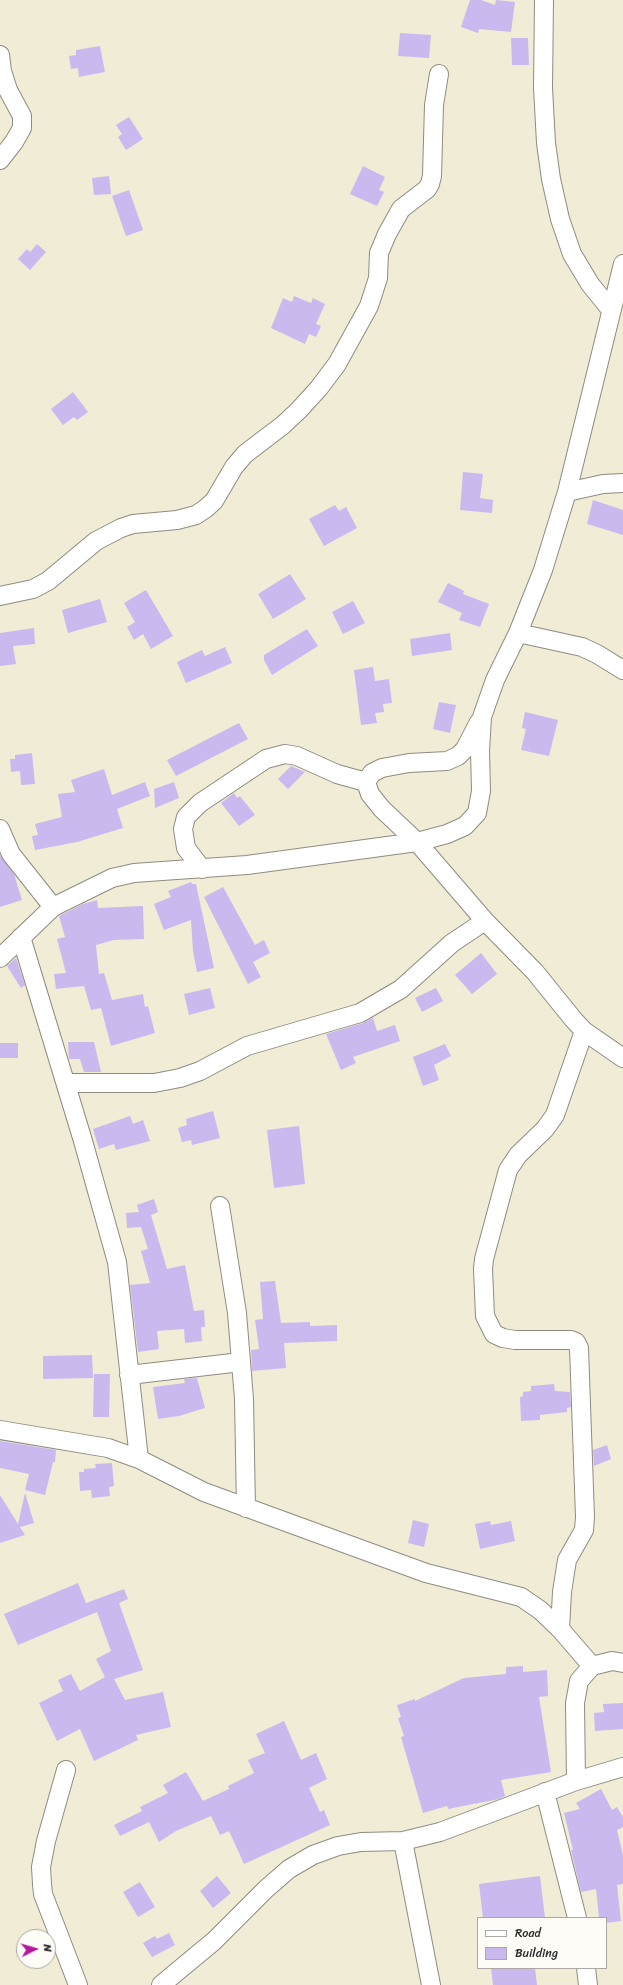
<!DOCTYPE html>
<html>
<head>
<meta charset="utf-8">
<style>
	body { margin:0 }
	#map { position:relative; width:623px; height:1985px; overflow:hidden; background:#f1ecd6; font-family:Sriracha,sans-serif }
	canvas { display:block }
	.legend { position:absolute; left:477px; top:1917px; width:130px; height:52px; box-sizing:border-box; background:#fdfcf7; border:1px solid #a9a8a5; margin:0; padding:5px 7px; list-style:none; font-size:12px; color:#2b2b2b }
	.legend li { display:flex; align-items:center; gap:8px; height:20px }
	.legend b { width:20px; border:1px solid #a9a8a5 }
	.north { position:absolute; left:16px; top:1929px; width:40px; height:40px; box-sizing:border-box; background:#fdfcf7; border:1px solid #a9a8a5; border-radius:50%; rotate:85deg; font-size:11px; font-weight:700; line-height:16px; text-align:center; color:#2b2b2b }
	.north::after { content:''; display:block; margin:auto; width:14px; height:18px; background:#b5179e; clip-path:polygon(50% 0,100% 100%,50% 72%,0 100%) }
</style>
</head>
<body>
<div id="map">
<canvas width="623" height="1985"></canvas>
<ul class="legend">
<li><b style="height:5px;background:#fff"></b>Road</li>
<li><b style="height:11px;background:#c9b9ef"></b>Building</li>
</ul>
<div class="north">N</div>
</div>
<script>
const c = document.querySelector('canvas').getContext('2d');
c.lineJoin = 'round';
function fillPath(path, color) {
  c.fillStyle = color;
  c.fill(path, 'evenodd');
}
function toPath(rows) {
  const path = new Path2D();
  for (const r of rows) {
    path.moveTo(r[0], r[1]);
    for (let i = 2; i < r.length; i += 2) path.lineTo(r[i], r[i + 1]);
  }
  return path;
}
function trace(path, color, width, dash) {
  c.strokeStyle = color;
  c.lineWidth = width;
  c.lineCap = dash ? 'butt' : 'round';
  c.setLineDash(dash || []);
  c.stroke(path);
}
fillPath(toPath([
	[470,0,481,0,495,5,496,0,515,2,511,32,479,29,478,33,461,27],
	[400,33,431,35,429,58,398,56],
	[511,38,528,38,529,65,512,65],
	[100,46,105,72,79,77,78,68,71,69,69,56,76,55,76,50],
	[129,117,143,139,126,150,118,137,122,134,116,125],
	[363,166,385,177,379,190,384,192,377,206,350,194],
	[109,176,111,194,94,195,92,178],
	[129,190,143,230,126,236,112,196],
	[37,244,46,252,30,270,18,259,27,249,30,252],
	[294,296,311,303,313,298,325,304,316,324,321,326,316,337,309,334,305,344,271,328,283,298,292,302],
	[73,392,88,412,77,420,74,417,63,425,51,409],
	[463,472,483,474,480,498,493,500,492,513,460,510],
	[593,500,623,510,623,535,587,524],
	[335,505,339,511,346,507,357,528,324,546,309,519],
	[290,574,306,599,273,619,258,594],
	[448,583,464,591,463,594,489,604,480,627,459,620,462,613,438,602],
	[146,590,173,636,151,649,143,634,134,640,127,627,135,622,124,603],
	[100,599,107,622,68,633,62,610],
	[353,601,365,623,343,634,332,612],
	[34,628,35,644,13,646,16,664,0,666,0,633],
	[307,629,318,646,272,675,264,660,264,655],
	[450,633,452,650,412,656,410,639],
	[225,647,232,663,186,683,177,662,202,650,205,656],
	[373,667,375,681,389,679,392,703,383,704,384,712,375,713,377,723,361,725,354,670],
	[439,702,456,705,450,733,433,729],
	[525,712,558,720,549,756,521,750,526,729,522,728],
	[239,723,248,739,176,776,167,760],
	[32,753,35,784,21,785,20,771,11,772,10,759,15,759,15,755],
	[291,766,305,772,288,789,278,779],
	[104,769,112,795,145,782,150,796,117,809,123,828,77,842,35,850,32,836,38,835,35,824,62,817,58,794,75,792,71,780],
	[174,782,179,798,155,808,154,789],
	[234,793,237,798,240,796,255,815,239,826,221,803],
	[0,855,14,874,22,900,0,907],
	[191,882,192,884,196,884,214,968,197,972,193,951,191,920,164,930,154,904,171,897,168,891],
	[223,887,255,945,264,940,270,953,253,962,261,977,248,984,204,897],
	[97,900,98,908,143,906,144,939,114,940,96,945,99,974,104,973,112,1000,143,994,145,1007,148,1006,155,1033,111,1046,101,1008,91,1010,84,986,56,989,54,974,66,973,57,939,65,937,59,916,83,904],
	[481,953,497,974,472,994,455,975],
	[16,958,25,985,21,988,7,966],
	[210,988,215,1008,189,1015,184,994],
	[436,988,443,1001,422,1012,415,998],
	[373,1018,377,1031,395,1025,400,1041,353,1057,356,1063,341,1070,326,1034,363,1023],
	[68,1042,94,1042,101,1072,84,1072,80,1059,69,1059],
	[0,1043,18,1043,18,1058,0,1058],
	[445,1044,451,1056,434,1065,439,1080,423,1086,413,1057],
	[213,1111,220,1138,192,1145,191,1140,182,1142,178,1128,187,1125,186,1119],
	[130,1116,133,1124,143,1120,150,1141,116,1150,114,1144,99,1149,93,1129],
	[299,1126,305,1184,274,1188,267,1130],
	[154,1199,158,1212,151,1215,167,1269,185,1265,194,1311,204,1310,205,1327,201,1327,202,1341,185,1343,184,1329,157,1331,159,1349,138,1352,130,1285,150,1283,141,1251,148,1249,141,1227,127,1228,126,1213,139,1212,137,1205],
	[275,1281,281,1323,310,1322,310,1326,337,1325,337,1341,284,1343,286,1368,252,1371,251,1350,259,1349,255,1320,263,1319,260,1282],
	[92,1355,93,1378,43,1379,43,1356],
	[94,1374,110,1374,109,1417,93,1417],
	[197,1378,205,1408,179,1416,158,1419,153,1387,185,1383,184,1379],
	[554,1384,555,1391,570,1392,571,1407,567,1408,567,1412,540,1415,540,1420,521,1421,520,1397,523,1396,523,1392,531,1391,531,1386],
	[0,1441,56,1450,55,1462,53,1462,45,1495,25,1490,29,1474,0,1468],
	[607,1445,611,1459,594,1466,593,1450],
	[112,1463,114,1486,109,1487,110,1496,92,1498,91,1490,80,1491,79,1472,84,1472,84,1469,96,1468,95,1464],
	[25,1493,34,1523,20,1527,25,1535,0,1543,0,1495,18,1524],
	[413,1520,429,1524,424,1547,408,1543],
	[490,1521,491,1525,511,1521,515,1541,480,1549,475,1524],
	[78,1583,86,1603,124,1589,128,1599,119,1603,143,1670,114,1679,125,1700,163,1692,171,1727,136,1735,138,1740,94,1761,80,1729,57,1741,39,1703,63,1691,58,1680,71,1674,80,1691,105,1677,96,1659,111,1651,97,1612,18,1645,4,1614],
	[523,1666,523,1672,547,1670,548,1696,539,1697,551,1772,501,1780,505,1796,499,1799,448,1809,447,1806,423,1813,401,1737,404,1736,398,1718,401,1717,397,1705,415,1699,415,1701,464,1678,506,1674,506,1667],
	[623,1703,623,1729,595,1731,594,1713,604,1712,603,1704],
	[284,1721,301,1760,316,1753,327,1779,309,1788,320,1812,324,1810,330,1825,244,1864,229,1831,220,1835,211,1816,176,1831,159,1842,149,1822,120,1836,114,1825,142,1811,140,1807,168,1793,163,1785,186,1772,203,1801,229,1789,228,1786,254,1773,248,1760,265,1753,256,1734],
	[601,1789,612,1810,617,1807,623,1817,623,1827,617,1830,623,1855,623,1884,617,1885,621,1921,606,1923,606,1918,599,1918,596,1889,581,1892,571,1850,573,1850,564,1813,580,1809,576,1803],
	[217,1876,231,1893,213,1908,200,1891],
	[540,1876,545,1918,483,1918,479,1884],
	[140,1882,155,1907,138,1917,123,1892],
	[169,1933,175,1945,152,1957,143,1943,155,1936,157,1939],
	[491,1968,535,1968,537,1985,493,1985]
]), '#c9b9ef');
const street = toPath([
	[544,0,543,88,546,143,551,179,560,219,572,254,590,284,611,310],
	[0,55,2,71,8,90,22,116,22,128,14,142,0,160],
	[567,492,603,484,623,483],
	[0,596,33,589,48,581,96,541,121,528,133,524,177,520,196,515,205,509,214,501,234,467,245,454,283,425,299,410,319,388,337,364,369,306,378,278,379,253,387,234,401,209,427,189,430,184,432,176,434,105,439,74],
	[518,633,582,647,597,654,623,670],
	[479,722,465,749,458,756,447,761,409,763,382,768,372,773,366,782,370,794,382,809,417,842,485,921,535,972,573,1019,584,1031,623,1058],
	[0,829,11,854,53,907],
	[202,869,186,848,183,829,186,817,200,803,266,759,285,754,297,756,337,774,366,782],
	[21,937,83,1141,117,1262,139,1459],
	[0,958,53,907,112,878,134,873,247,865,417,842,447,834,465,826,477,813,481,791,480,751,482,717,495,680,518,633,543,570,567,492,623,264],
	[66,1083,154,1083,180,1078,200,1071,247,1046,360,1013,401,989,452,943,485,921],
	[220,1206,237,1313,241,1362,244,1399,246,1508],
	[129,1375,241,1362],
	[0,1430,108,1448,139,1459,204,1492,426,1573,521,1597,540,1610,560,1629,592,1666],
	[560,1629,562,1592,567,1560,584,1530,585,1517,579,1348,576,1342,571,1340,515,1340,503,1338,494,1334,485,1316,483,1269,484,1259,508,1170,518,1155,545,1129,555,1115,584,1031],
	[66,1770,46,1841,41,1867,42,1884,43,1894,78,1985],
	[576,1781,575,1703,579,1681,592,1666,612,1661,623,1663],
	[545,1792,577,1918],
	[403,1841,431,1985],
	[586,1968,588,1985],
	[161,1985,214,1941,266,1889,289,1869,313,1855,338,1846,361,1842,403,1841,440,1832,576,1781,623,1767]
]);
trace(street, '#8e8c80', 20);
trace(street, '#fff', 18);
</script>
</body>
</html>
